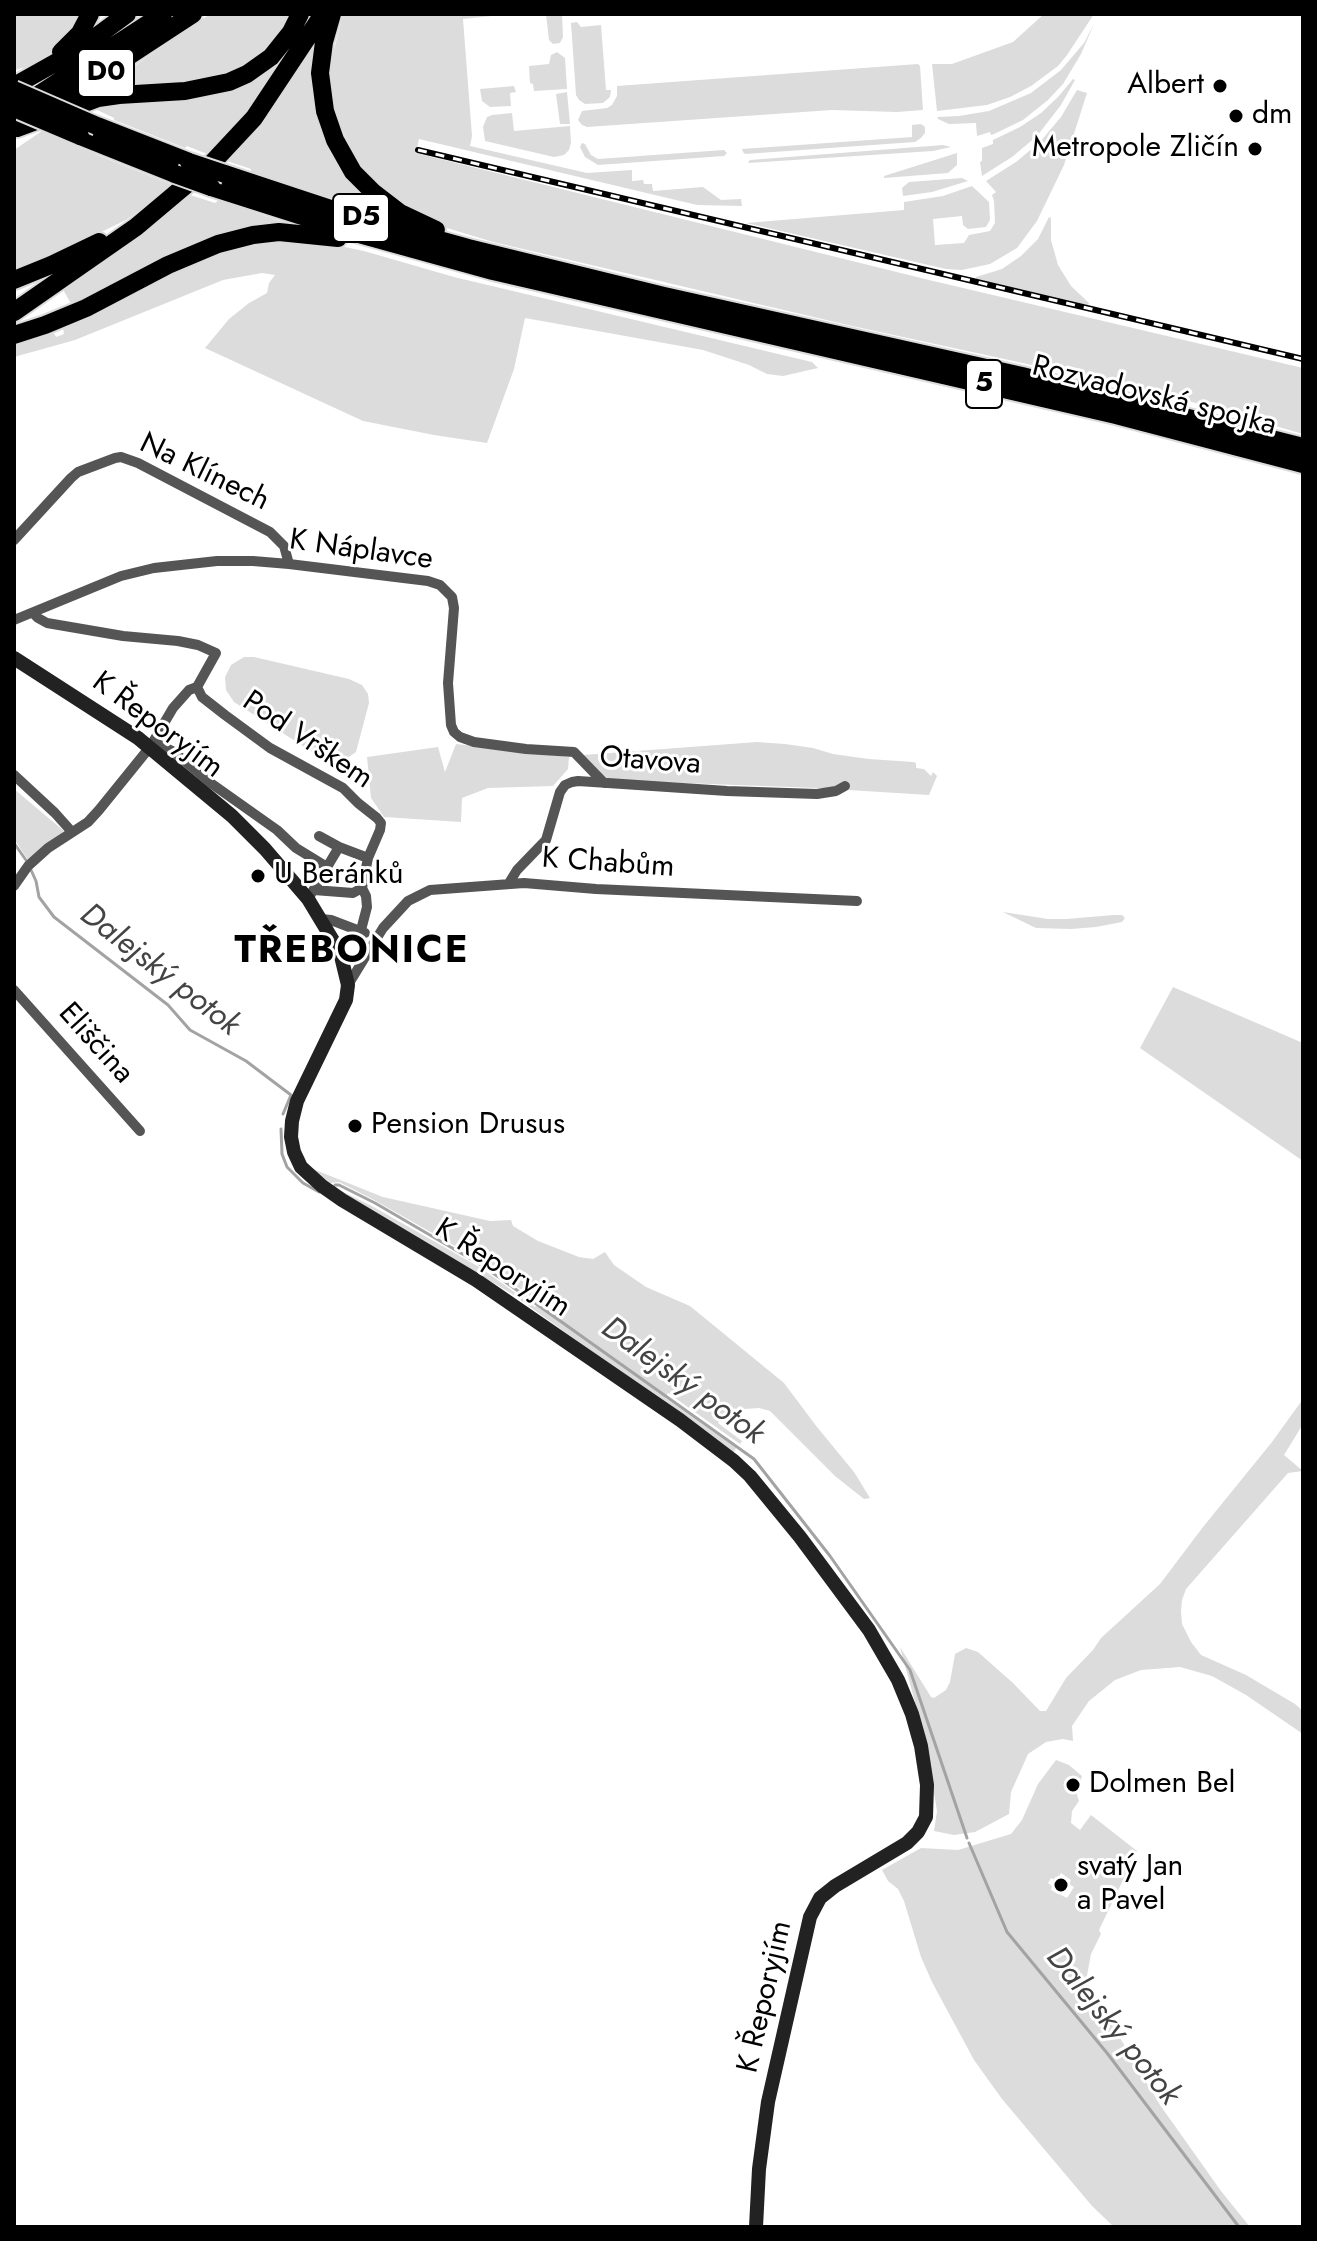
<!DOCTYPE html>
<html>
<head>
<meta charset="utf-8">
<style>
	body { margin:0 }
	#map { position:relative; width:1317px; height:2241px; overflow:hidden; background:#fff; font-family:Jost,sans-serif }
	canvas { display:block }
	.frame { position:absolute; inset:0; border:16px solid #000; pointer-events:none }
</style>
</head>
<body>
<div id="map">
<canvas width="1317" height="2241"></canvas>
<div class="frame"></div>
</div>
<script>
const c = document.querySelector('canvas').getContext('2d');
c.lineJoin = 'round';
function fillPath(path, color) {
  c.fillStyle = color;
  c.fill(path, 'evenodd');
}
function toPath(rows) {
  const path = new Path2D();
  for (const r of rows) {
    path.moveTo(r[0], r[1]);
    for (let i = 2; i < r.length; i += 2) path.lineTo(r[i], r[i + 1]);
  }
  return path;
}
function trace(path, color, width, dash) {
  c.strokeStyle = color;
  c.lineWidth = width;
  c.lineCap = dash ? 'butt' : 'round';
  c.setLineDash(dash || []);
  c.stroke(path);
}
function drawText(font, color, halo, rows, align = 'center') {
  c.font = font + ' Jost,sans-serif';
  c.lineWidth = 6;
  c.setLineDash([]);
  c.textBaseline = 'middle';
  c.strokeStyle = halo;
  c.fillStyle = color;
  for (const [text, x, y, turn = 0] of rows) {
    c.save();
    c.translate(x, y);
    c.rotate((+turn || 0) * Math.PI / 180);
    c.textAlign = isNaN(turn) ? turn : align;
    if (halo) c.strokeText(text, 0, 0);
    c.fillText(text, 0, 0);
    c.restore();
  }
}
fillPath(toPath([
	[14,14,86,14,60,46,34,65,15,70],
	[210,14,291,14,280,32,265,49,246,63,224,74,189,81,107,85],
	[305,14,318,14,282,72,212,156,187,146,185,148,114,120,114,118,91,107,225,88],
	[343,14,511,14,463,19,472,136,470,146,587,173,632,170,632,181,643,180,644,184,652,184,653,191,703,187,721,200,741,199,742,206,697,205,419,139,416,153,929,280,1303,368,1303,434,1161,393,852,326,493,242,434,224,385,194,355,157,336,115,329,70],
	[546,14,562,14,563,37,560,43,553,44,549,40],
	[1044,14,1094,14,1067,55,1058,66,1031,86,1010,97,987,105,937,111,932,64,952,64,1013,42],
	[577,22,581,27,601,25,606,90,611,90,610,97,603,103,585,104,579,100,576,95,571,23],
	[1094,24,1081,54,1063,84,1048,100,1023,120,994,134,991,135,990,132,977,136,976,123,949,124,938,119,937,117,959,116,989,111,1031,93,1061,70,1084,43],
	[315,45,312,83,314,99,328,147,339,166,355,187,388,216,251,172,251,169,224,160,262,119],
	[557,52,565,58,567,89,534,91,533,84,530,83,529,66,549,64,551,55],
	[918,64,920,66,923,110,897,112,832,110,587,127,582,125,578,120,582,111,607,108,612,105,617,96,617,86],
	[1073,79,1075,80,1061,105,1037,136,1012,157,982,176,980,162,982,161,982,148,993,144,993,140,1020,127,1041,113,1058,97],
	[514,86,516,92,510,93,511,106,490,107,482,101,480,89],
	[1077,90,1087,93,1064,165,1037,221,1017,248,990,264,962,270,946,269,746,223,904,210,904,202,943,196,972,186,989,202,990,220,986,227,968,229,963,225,962,216,933,219,935,245,964,243,969,235,990,231,995,223,994,201,992,195,996,192,986,181,1016,162,1040,142,1061,117],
	[567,92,570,124,560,124,556,94],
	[512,113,514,131,570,126,571,143,569,150,564,155,554,157,485,141,483,127,487,117,492,115],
	[921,124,925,127,925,133,921,138,915,142,745,154,743,152,742,149,912,137,912,125],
	[42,131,102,157,175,186,126,220,37,263,14,271,14,150],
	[582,143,585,144,591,155,598,159,724,150,727,153,724,156,598,165,585,157,580,147],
	[943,145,951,147,933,151,748,163,750,160],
	[957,153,957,165,948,173,884,178,884,176],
	[962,178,968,181,932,192,903,196,902,188,909,182],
	[187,194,215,203,219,200,280,221,248,227,214,236,168,256,77,302,70,302,61,286],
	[1049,217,1051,218,1051,240,1058,265,1071,286,1089,303,1088,305,976,279,976,277,1002,269,1021,256,1038,239],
	[275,242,340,246,364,251,454,277,812,362,818,368,783,376,767,374,749,365,703,350,525,318,514,369,487,443,434,435,363,421,205,348,229,319,249,303,267,293,269,283,275,275,262,273,223,280,75,340,14,357,14,346,53,332,56,337,64,334,63,328,191,265,222,252],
	[244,657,254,657,349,679,362,685,368,694,369,703,356,752,343,761,328,762,234,702,226,690,225,677,231,665],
	[757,742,785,744,813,748,833,754,869,759,913,762,916,763,916,768,924,769,931,776,933,772,937,776,929,795,816,788,630,781,605,778,583,755],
	[456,744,569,757,568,769,553,786,488,788,462,798,461,822,384,817,371,798,367,757,438,747,445,772],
	[14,789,64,831,29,861,14,839],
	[1003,912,1048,919,1066,919,1114,915,1122,915,1125,918,1122,922,1096,927,1071,929,1036,928],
	[1173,987,1303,1043,1303,1161,1140,1048],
	[313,1169,383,1197,490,1221,511,1220,513,1226,538,1241,579,1257,593,1259,605,1252,614,1265,646,1287,690,1306,784,1383,817,1427,854,1472,870,1498,864,1499,835,1476,770,1411,759,1408,744,1409,723,1418,718,1423,742,1441,740,1444,668,1393,665,1398,736,1448,734,1452,728,1449,512,1294,333,1187,372,1206,481,1268,535,1307,539,1303,485,1263,374,1200,339,1182,330,1183],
	[1303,1399,1303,1424,1284,1455,1303,1471,1288,1473,1186,1589,1182,1600,1181,1611,1182,1624,1191,1642,1201,1655,1246,1675,1295,1704,1303,1711,1303,1734,1246,1695,1212,1676,1180,1667,1141,1670,1115,1680,1089,1701,1072,1726,1073,1741,1063,1739,1046,1742,1028,1754,1011,1792,1009,1814,975,1832,954,1835,934,1831,937,1811,925,1739,900,1647,931,1697,934,1698,946,1690,950,1682,955,1654,966,1648,978,1652,1013,1683,1040,1711,1046,1711,1066,1678,1093,1650,1101,1638,1160,1584,1203,1527,1272,1442],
	[1056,1760,1069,1765,1082,1776,1077,1795,1079,1801,1072,1811,1071,1823,1080,1830,1091,1815,1137,1851,1099,1930,1101,1934,1091,1954,1086,1981,1160,2105,1221,2191,1250,2227,1114,2227,1092,2206,1002,2099,974,2060,932,1982,921,1957,904,1901,898,1889,888,1881,882,1870,921,1848,958,1850,1011,1834,1022,1820,1038,1784],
	[1061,1873,1071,1880,1069,1884,1074,1887,1067,1898,1051,1890,1052,1886,1048,1883,1051,1878,1056,1881]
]), '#dcdcdc');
trace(toPath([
	[14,843,28,863],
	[31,870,36,881,39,897,54,917,168,1005,190,1030,246,1061,291,1095,283,1114],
	[281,1129,282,1154,287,1167,303,1183,319,1192],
	[335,1185,339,1185,375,1203,483,1266,754,1459,830,1556,910,1670,967,1838],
	[969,1843,1007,1932,1107,2053,1239,2227]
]), '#a3a3a3', 3);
const highway = toPath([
	[332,14,324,42,320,73,325,111,335,140,353,172,374,193,400,213,436,230],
	[61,52,80,33,90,14],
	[14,86,78,50,127,14],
	[57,103,193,14],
	[24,104,163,14],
	[97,126,189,162],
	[17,128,98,98,119,95,185,91,229,82,247,74,271,57,291,32,300,14],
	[80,136,175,174],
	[225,174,349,215,468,248,664,296,1022,376,1303,447],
	[211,187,352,232,493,271,1116,415,1303,464],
	[14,280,51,265,99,242],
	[14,312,136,227,212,163,254,118,323,14],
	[14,335,45,325,86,308,168,265,218,244,253,235,279,232,338,238]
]);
trace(highway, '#dbdbdb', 22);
trace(toPath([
	[14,540,71,478,78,472,115,458,121,457,138,463,270,532,284,546,289,564],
	[14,620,121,576,154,568,217,561,253,561,289,564,428,581,440,585,452,597,454,608,448,683,451,725,454,732,460,737,474,742,526,749,574,752,604,783],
	[197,687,202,697,225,715,270,748,343,788,358,803,377,818,381,823,380,830,368,858,362,888,366,896,367,907,361,930],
	[154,742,174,752,212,784,277,830,296,848,327,867],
	[14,775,55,813,72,832],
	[319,836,339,847,368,858],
	[509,883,517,870,546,840,560,792,565,785,572,782,578,781,727,791,817,794,836,791,845,786],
	[14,886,28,866,48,848,88,822,99,810,150,747,173,708,189,690,197,687,216,653,198,645,178,641,123,636,47,623,38,618,33,613],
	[314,890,353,893,362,888],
	[308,899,339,847],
	[321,919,331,920,365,933],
	[348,985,383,928,408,901,430,890,524,883,596,889,857,901],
	[14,990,140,1131]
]), '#555', 10);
trace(toPath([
	[14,658,138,738,232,816,265,849,308,899,340,952,348,985,346,1000,297,1101,292,1121,291,1137,294,1152,301,1167,322,1186,342,1200,476,1280,680,1420,734,1461,750,1476,800,1537,869,1630,898,1680,912,1714,921,1746,927,1785,926,1817,918,1832,907,1843,835,1886,820,1898,810,1917,768,2102,759,2169,756,2227]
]), '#222', 14);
trace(highway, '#000', 18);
const rail = toPath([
	[418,150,1303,359]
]);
trace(rail, '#000', 6);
trace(rail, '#fff', 3, [9]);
const highwayBridge = toPath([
	[14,90,97,126],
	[14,108,80,136],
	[189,162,225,174],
	[175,174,211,187]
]);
trace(highwayBridge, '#dbdbdb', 22, []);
trace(highwayBridge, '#000', 18);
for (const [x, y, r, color] of [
	[1220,86,8,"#000"],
	[1236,116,8,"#000"],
	[1255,149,8,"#000"],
	[258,876,8,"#000"],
	[355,1126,8,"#000"],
	[1073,1785,8,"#000"],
	[1061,1885,8,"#000"]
]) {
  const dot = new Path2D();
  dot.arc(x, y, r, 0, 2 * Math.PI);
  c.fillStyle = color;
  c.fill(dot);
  trace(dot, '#fff', 3);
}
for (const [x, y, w] of [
	[106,73,56],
	[361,218,56],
	[984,384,36]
]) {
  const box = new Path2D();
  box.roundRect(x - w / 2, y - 24, w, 48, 6);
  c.fillStyle = '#fff';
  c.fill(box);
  trace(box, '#000', 2);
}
drawText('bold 28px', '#000', null, [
	["D0",106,73],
	["D5",361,218],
	["5",984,384]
]);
drawText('30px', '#000', '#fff', [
	["Albert",1204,86,"right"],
	["dm",1252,116],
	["Metropole Zličín",1239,149,"right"],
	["U Beránků",274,876],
	["Pension Drusus",371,1126],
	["Dolmen Bel",1089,1785],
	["svatý Jan",1077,1868],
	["a Pavel",1077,1902]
], 'left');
drawText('30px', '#000', '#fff', [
	["Rozvadovská spojka",1154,397,14],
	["Na Klínech",204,473,26],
	["K Náplavce",361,551,8],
	["K Řeporyjím",157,726,37],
	["Pod Vrškem",307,741,34],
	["Otavova",650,762,4],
	["K Chabům",608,864,4],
	["Eliščina",95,1044,48],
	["K Řeporyjím",502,1269,33],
	["K Řeporyjím",766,1997,-77]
]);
drawText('italic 32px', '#444', '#fff', [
	["Dalejský potok",159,971,38],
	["Dalejský potok",682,1382,36],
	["Dalejský potok",1112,2027,51]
]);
c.letterSpacing = '2px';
drawText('bold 38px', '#000', '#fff', [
	["TŘEBONICE",352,953]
]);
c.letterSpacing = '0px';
</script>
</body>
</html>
